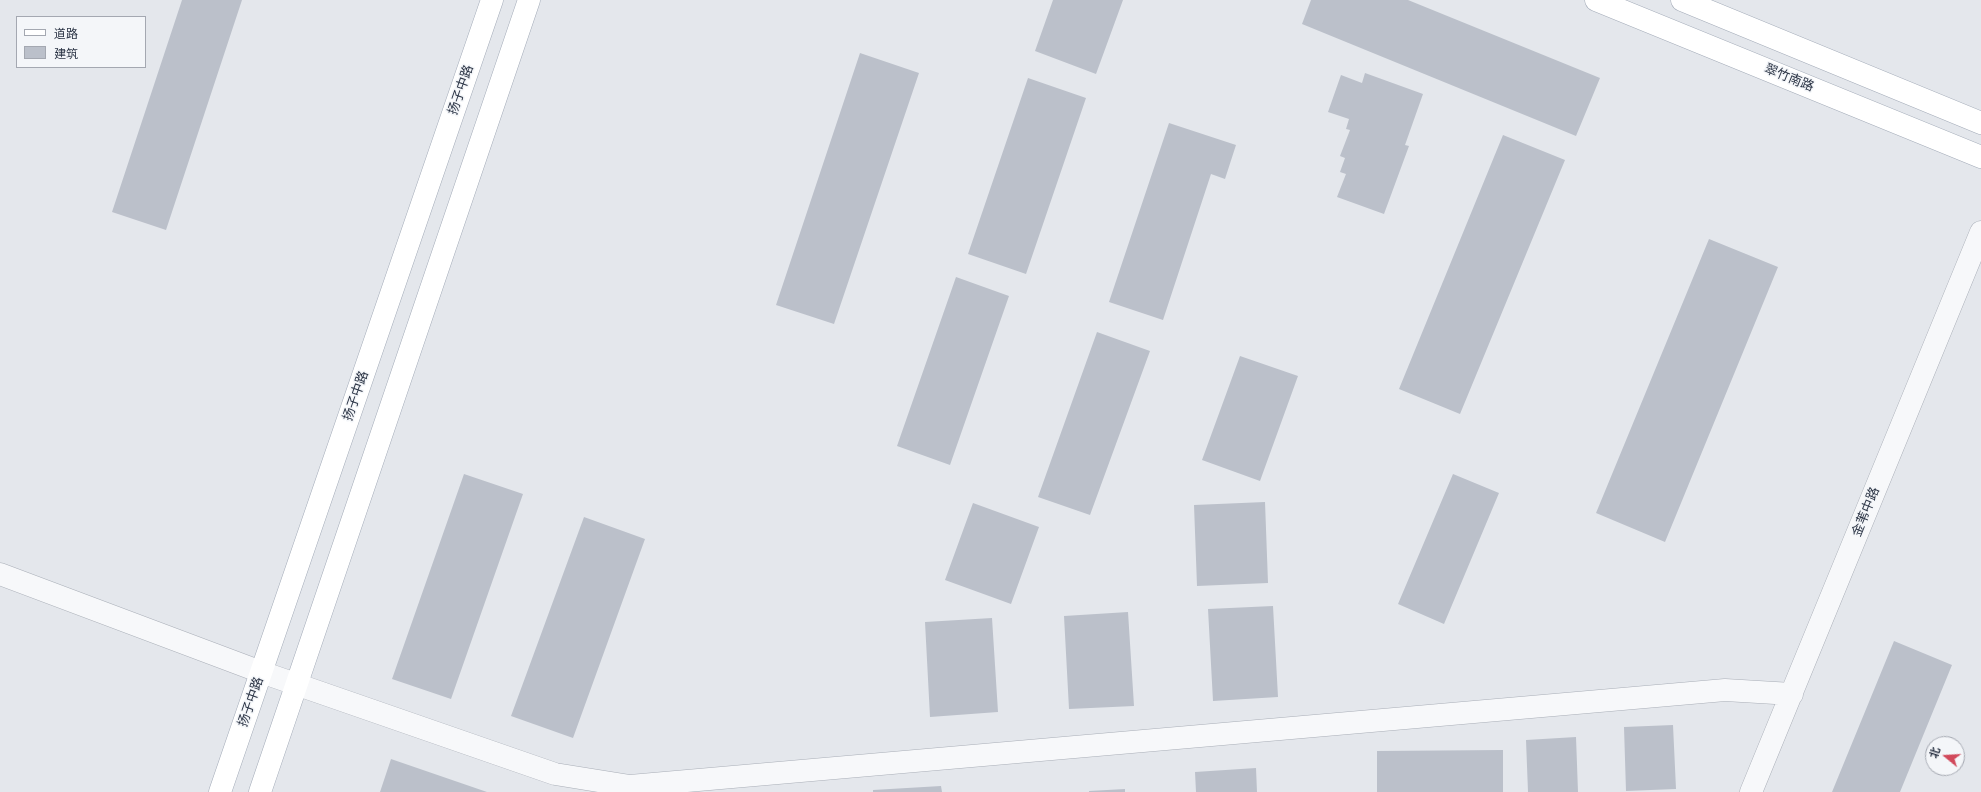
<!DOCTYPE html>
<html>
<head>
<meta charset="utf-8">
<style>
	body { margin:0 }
	#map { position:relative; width:1981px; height:792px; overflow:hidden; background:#e4e7ec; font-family:"IBM Plex Sans","Noto Sans SC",sans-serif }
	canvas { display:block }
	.legend { position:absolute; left:16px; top:16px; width:130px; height:52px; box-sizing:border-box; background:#f4f6f9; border:1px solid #a4a8b1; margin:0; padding:5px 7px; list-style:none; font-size:12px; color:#2b3445 }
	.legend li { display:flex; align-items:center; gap:8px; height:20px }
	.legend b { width:20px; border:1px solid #a4a8b1 }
	.north { position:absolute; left:1925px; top:736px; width:40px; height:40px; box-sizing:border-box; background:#f4f6f9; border:1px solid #a4a8b1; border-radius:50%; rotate:288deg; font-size:11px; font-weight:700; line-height:16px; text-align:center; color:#2b3445 }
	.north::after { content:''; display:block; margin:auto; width:14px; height:18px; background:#d1495b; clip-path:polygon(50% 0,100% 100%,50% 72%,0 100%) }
</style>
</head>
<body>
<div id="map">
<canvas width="1981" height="792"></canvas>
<ul class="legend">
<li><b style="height:5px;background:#fff"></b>道路</li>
<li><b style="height:11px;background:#bbc0ca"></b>建筑</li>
</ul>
<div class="north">北</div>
</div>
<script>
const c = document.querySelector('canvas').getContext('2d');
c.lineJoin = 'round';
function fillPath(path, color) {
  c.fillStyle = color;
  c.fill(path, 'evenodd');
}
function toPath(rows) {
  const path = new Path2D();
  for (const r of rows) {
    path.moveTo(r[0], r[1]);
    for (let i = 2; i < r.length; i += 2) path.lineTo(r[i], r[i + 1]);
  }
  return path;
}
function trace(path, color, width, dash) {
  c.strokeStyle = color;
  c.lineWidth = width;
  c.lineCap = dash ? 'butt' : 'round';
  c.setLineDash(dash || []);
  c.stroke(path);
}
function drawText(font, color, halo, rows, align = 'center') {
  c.font = font + ' "IBM Plex Sans","Noto Sans SC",sans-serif';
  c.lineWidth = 3;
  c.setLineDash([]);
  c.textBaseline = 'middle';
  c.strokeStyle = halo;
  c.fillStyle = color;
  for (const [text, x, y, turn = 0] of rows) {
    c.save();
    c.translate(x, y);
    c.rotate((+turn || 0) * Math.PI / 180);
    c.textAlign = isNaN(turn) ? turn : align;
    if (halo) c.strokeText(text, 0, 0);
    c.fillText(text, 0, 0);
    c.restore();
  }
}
fillPath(toPath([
	[182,0,242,0,166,230,112,212],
	[1053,0,1123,0,1096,74,1035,51],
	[1311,0,1408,0,1600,78,1576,136,1302,24],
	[860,53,919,73,834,324,776,305],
	[1365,73,1423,94,1405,145,1409,146,1384,214,1337,197,1346,174,1340,172,1345,158,1340,156,1350,130,1346,129,1349,119,1328,112,1341,75,1362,83],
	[1028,78,1086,98,1026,274,968,254],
	[1169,123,1236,145,1225,179,1211,174,1163,320,1109,302],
	[1503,135,1565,160,1460,414,1399,389],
	[1709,239,1778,267,1665,542,1596,513],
	[956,277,1009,296,950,465,897,446],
	[1097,332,1150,351,1090,515,1038,497],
	[1240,356,1298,376,1260,481,1202,460],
	[464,474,523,494,451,699,392,679],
	[1453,474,1499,493,1444,624,1398,604],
	[1265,502,1268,583,1197,586,1194,505],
	[973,503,1039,527,1011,604,945,580],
	[584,517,645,539,573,738,511,716],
	[1273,606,1278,697,1213,701,1208,609],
	[1128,612,1134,706,1069,709,1064,616],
	[992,618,998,712,930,717,925,622],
	[1894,641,1952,665,1900,792,1832,792],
	[1673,725,1676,789,1626,791,1624,727],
	[1576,737,1578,792,1528,792,1526,740],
	[1503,750,1503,792,1377,792,1377,751],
	[391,759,487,792,380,792],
	[1256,768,1257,792,1196,792,1195,772],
	[941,786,942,792,873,792,873,790],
	[1125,789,1125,792,1089,792,1089,791]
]), '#bbc0ca');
const minor = toPath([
	[0,574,261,672,555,774,630,786,1725,690,1792,694],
	[1751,792,1981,232]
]);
const major = toPath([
	[1596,0,1981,157],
	[1682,0,1981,123],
	[220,792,492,0],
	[260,792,529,0]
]);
trace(minor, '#a9aeb7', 23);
trace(major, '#a3abb8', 23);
trace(minor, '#f7f8fa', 22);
trace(major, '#fff', 22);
drawText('13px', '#2b3445', '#f4f6f9', [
	["翠竹南路",1789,78,22],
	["扬子中路",461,90,-71],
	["扬子中路",356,396,-71],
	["金苇中路",1866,512,-68],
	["扬子中路",251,702,-71]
]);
</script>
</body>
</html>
